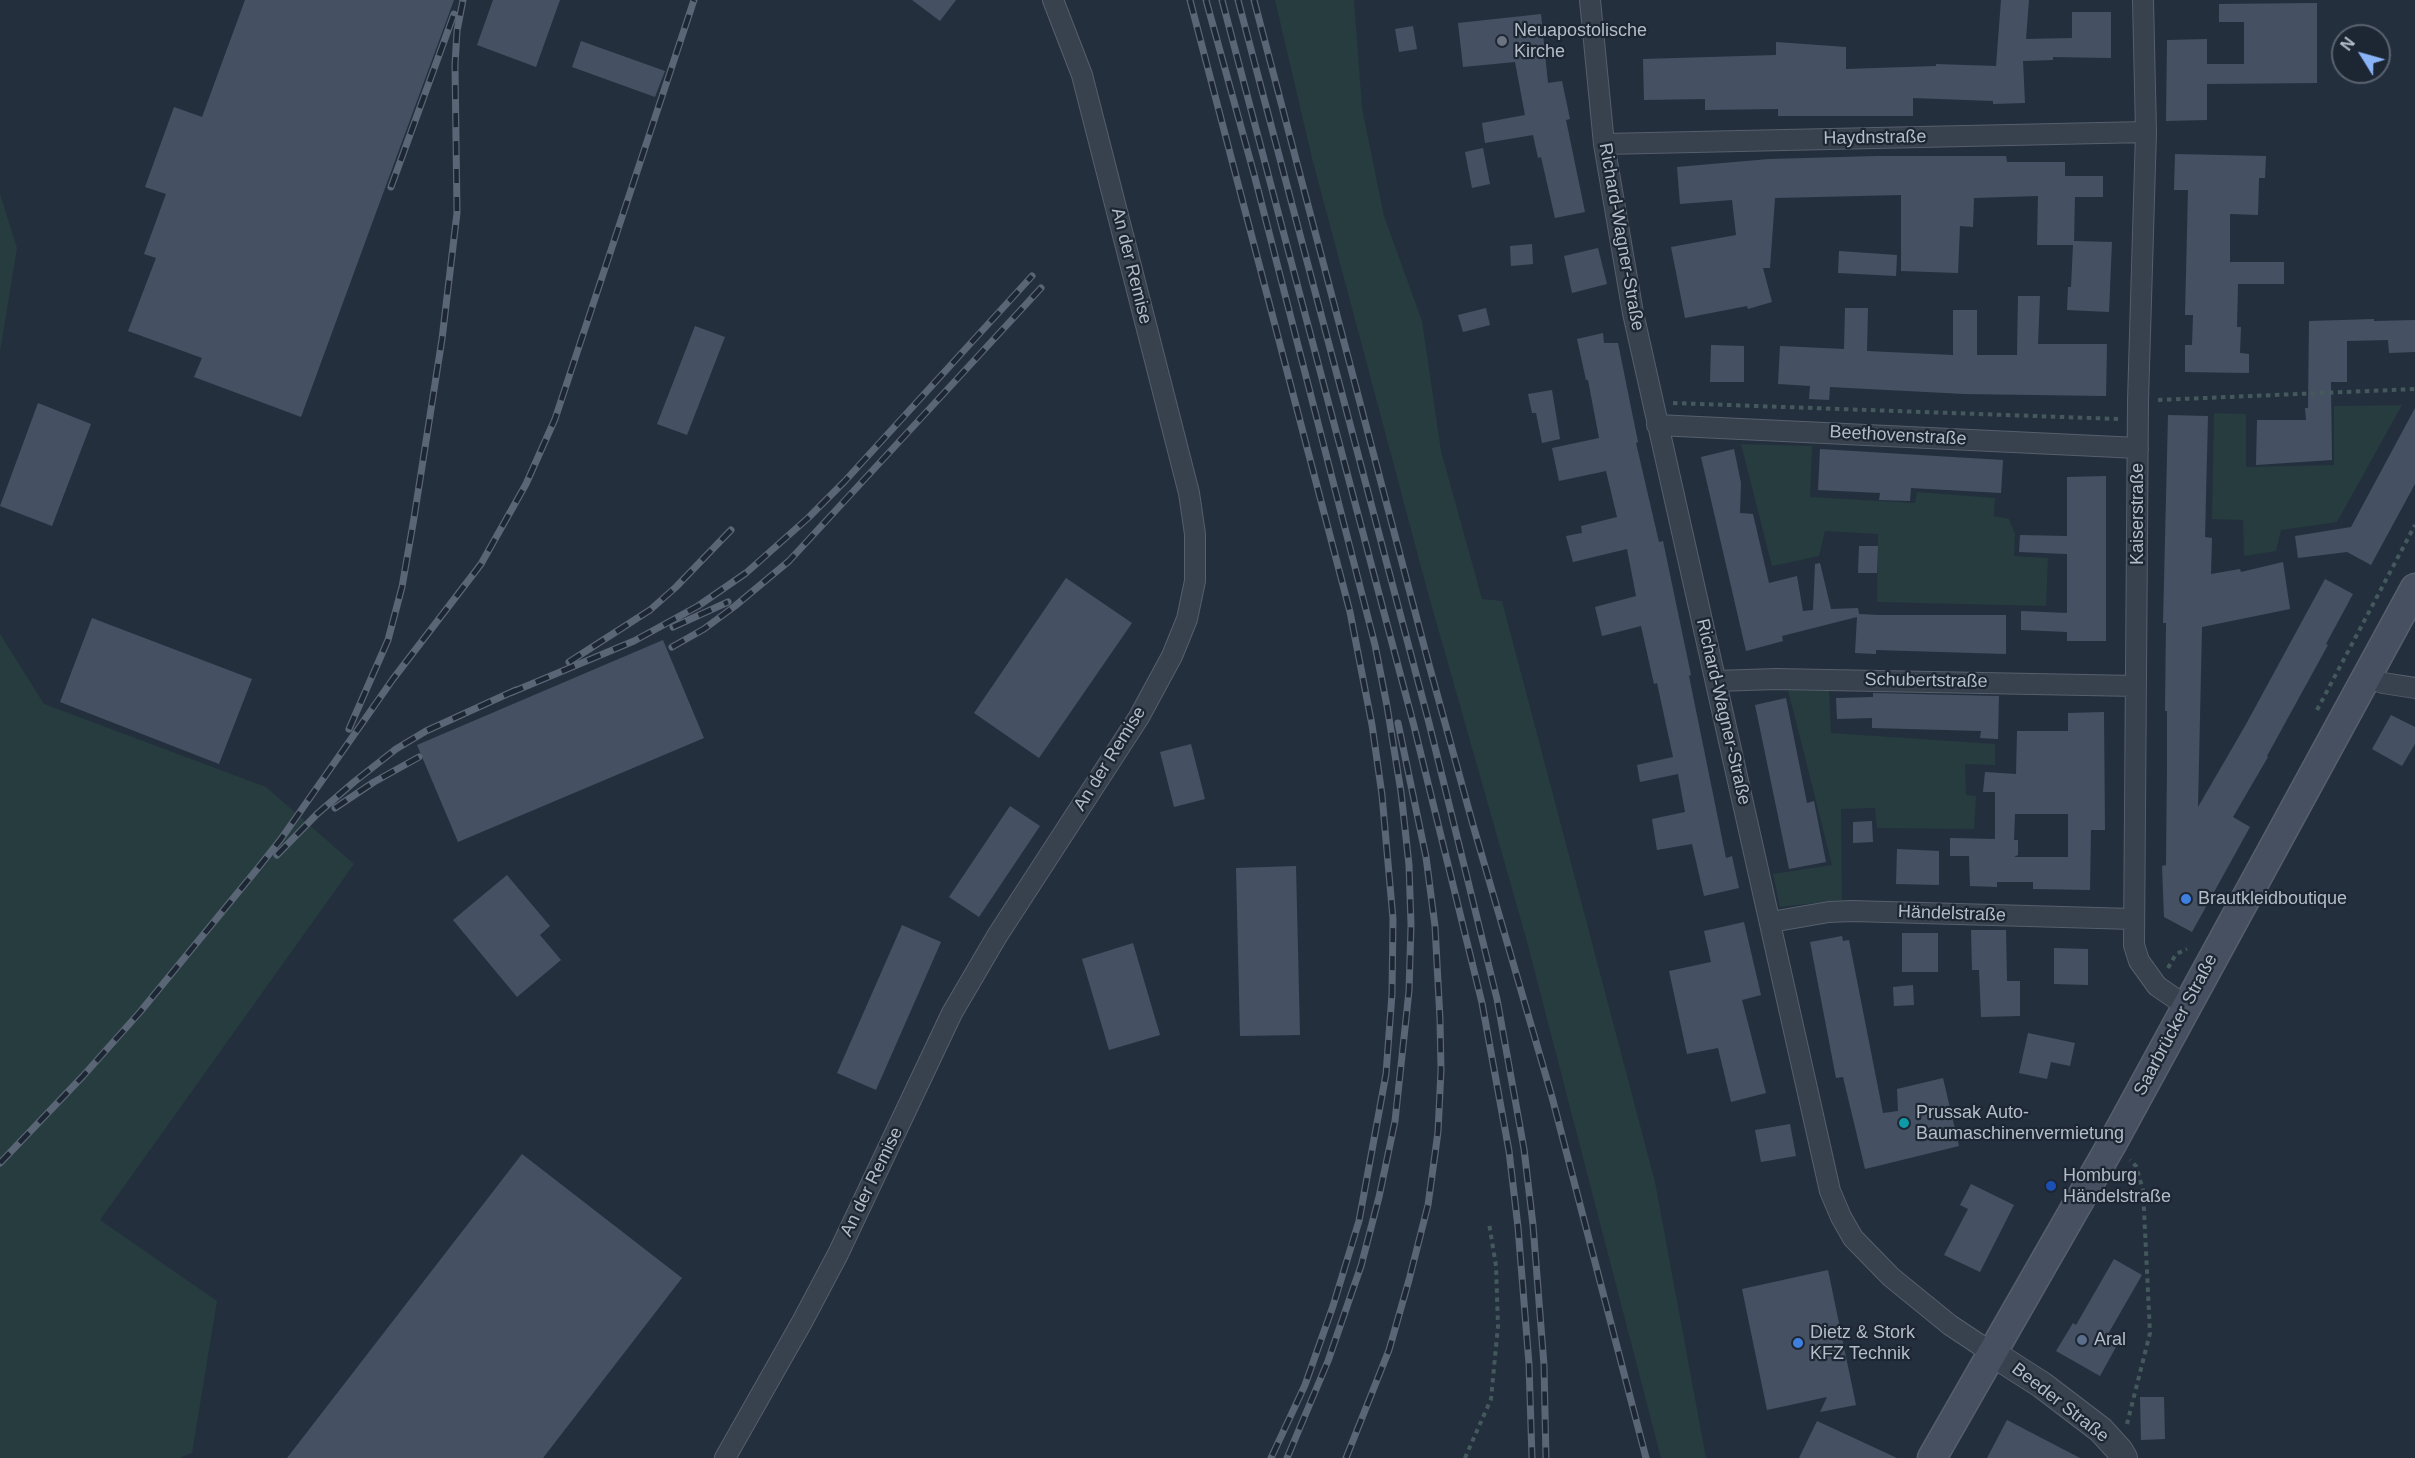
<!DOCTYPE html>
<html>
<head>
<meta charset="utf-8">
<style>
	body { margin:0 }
	#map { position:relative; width:2415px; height:1458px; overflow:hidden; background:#242f3e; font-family:Helvetica,sans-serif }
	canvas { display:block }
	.north { position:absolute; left:2331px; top:24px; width:60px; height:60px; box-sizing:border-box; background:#1d2633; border:2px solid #59626f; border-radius:50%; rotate:307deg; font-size:16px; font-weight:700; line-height:24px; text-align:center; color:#b4bcc9 }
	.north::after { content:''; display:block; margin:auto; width:21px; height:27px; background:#8ab4f8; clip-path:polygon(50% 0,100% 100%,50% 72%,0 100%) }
</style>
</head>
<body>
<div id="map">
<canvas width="2415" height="1458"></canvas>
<div class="north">N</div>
</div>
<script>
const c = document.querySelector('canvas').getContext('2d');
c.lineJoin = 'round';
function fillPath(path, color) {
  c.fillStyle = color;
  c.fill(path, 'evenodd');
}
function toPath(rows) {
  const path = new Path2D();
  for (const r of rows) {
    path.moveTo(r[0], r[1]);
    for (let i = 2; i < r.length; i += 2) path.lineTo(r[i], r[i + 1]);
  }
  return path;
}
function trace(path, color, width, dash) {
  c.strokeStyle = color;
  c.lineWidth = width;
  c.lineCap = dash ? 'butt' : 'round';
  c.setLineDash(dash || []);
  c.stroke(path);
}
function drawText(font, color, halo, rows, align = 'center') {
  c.font = font + ' Helvetica,sans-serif';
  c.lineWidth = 4.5;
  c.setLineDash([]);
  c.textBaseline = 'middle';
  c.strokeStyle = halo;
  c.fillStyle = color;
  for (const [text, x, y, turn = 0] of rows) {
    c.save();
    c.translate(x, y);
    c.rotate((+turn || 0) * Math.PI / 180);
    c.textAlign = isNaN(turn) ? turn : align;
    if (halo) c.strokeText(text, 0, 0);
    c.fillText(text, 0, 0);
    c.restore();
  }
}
fillPath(toPath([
	[1275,0,1354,0,1362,108,1384,216,1422,321,1441,451,1482,599,1502,601,1655,1182,1706,1458,1661,1458,1526,938,1428,593,1312,158],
	[0,194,17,248,0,352],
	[2402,405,2337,522,2281,530,2276,551,2244,556,2243,520,2212,519,2214,413,2246,414,2246,467,2334,465,2334,406],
	[1741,444,1812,446,1810,497,1915,503,1917,492,1995,498,1994,516,2009,519,2015,534,2014,556,2048,558,2046,606,1877,602,1878,534,1825,531,1819,556,1772,566],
	[0,634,44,704,266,787,354,864,100,1220,217,1301,192,1453,179,1458,0,1458],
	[1788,690,1829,691,1831,733,1995,744,1995,765,1965,764,1966,795,1976,796,1974,829,1877,828,1875,808,1841,809,1842,900,1780,907,1773,874,1832,865]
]), '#263c3f');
fillPath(toPath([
	[245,0,454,0,301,417,194,377,202,358,128,331,156,258,144,254,166,194,145,187,174,107,202,117],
	[493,0,560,0,536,67,477,45],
	[912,0,956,0,940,21],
	[2001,0,2029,0,2026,39,2072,38,2072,12,2111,12,2111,58,2053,57,2053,60,2023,61,2025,103,1993,104,1993,101,1913,98,1913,116,1778,116,1778,109,1705,110,1705,99,1644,100,1643,59,1776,55,1776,42,1846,47,1846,69,1936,66,1936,64,1996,66],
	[2317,3,2317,83,2207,84,2207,120,2166,121,2167,40,2207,39,2207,64,2244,64,2244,22,2219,22,2219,4],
	[1541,14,1548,83,1562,81,1570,119,1566,120,1585,212,1555,218,1541,157,1538,158,1533,135,1485,143,1482,123,1525,115,1515,62,1463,67,1458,23],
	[1413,26,1417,49,1399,52,1395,29],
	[581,41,665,71,655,97,572,67],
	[1483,148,1490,184,1472,188,1465,152],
	[2175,154,2266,156,2265,178,2259,178,2258,215,2230,214,2230,262,2284,262,2284,284,2238,284,2237,327,2241,327,2240,353,2249,354,2249,373,2185,372,2185,345,2192,345,2193,315,2185,315,2188,190,2174,190],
	[1878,156,2006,156,2007,162,2065,162,2065,176,2103,176,2103,197,2075,197,2074,241,2112,242,2109,312,2067,310,2068,287,2071,287,2073,245,2037,245,2038,196,1974,198,1973,227,1960,226,1958,273,1901,271,1901,195,1775,198,1770,268,1763,268,1772,302,1748,309,1747,306,1685,318,1671,247,1736,235,1732,200,1680,204,1677,167,1769,159],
	[1532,244,1533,264,1511,266,1510,246],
	[1598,248,1607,284,1572,293,1564,256],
	[1839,251,1897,255,1896,276,1838,273],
	[2018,296,2040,296,2038,344,2107,344,2106,396,1964,394,1830,387,1829,400,1809,399,1810,386,1778,384,1780,346,1844,349,1845,308,1868,308,1867,351,1953,355,1953,310,1977,310,1977,355,2017,355],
	[1486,308,1490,325,1463,332,1458,315],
	[2374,319,2374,321,2415,320,2415,352,2389,353,2388,340,2347,341,2347,382,2331,382,2332,460,2256,465,2257,420,2306,420,2305,408,2308,408,2309,321],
	[695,326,725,337,687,435,657,424],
	[1603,333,1604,343,1618,343,1638,442,1636,443,1659,542,1663,541,1691,675,1689,676,1726,858,1732,856,1739,888,1704,896,1692,844,1657,850,1652,819,1685,812,1678,774,1640,782,1637,765,1673,757,1657,683,1654,684,1641,626,1602,636,1595,607,1636,596,1627,549,1573,562,1566,536,1582,533,1581,526,1617,517,1606,471,1559,481,1552,448,1599,438,1588,380,1586,380,1577,339],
	[1711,345,1744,346,1744,382,1710,382],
	[1552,390,1560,439,1542,443,1536,413,1532,413,1528,394],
	[38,403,91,424,52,526,0,506],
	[2415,408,2415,484,2371,565,2347,552,2298,558,2295,536,2351,527],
	[2168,415,2208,416,2205,537,2212,538,2211,574,2240,569,2241,572,2283,562,2290,609,2202,627,2198,807,2245,726,2325,579,2353,594,2326,644,2328,645,2267,756,2268,757,2233,817,2250,827,2192,932,2164,917,2162,866,2166,865,2167,767,2167,711,2165,711,2166,623,2163,623],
	[1734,449,1741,483,1740,513,1753,514,1769,583,1797,576,1803,611,1813,610,1815,564,1820,563,1831,609,1858,608,1859,614,1878,615,2006,615,2006,654,1876,650,1876,654,1855,653,1857,617,1782,636,1783,641,1746,651,1701,457],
	[1820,449,2003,460,2001,493,1911,488,1910,501,1879,500,1880,493,1818,490],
	[2106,476,2106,641,2067,641,2067,632,2021,630,2021,611,2067,613,2067,554,2019,552,2020,535,2067,536,2067,477],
	[1859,546,1878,546,1877,573,1858,573],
	[1066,578,1132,623,1039,758,974,713],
	[92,618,252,679,219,764,60,702],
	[663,640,704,738,458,842,417,745],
	[1873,693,1999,696,1998,739,1980,738,1981,731,1872,728,1872,718,1837,719,1836,698,1873,697],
	[1786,698,1807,803,1814,801,1826,862,1789,869,1755,705],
	[2104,712,2105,830,2091,830,2090,890,2033,889,2033,882,1997,882,1997,887,1970,886,1969,856,1950,856,1950,838,1995,839,1995,792,1983,792,1985,772,2016,774,2017,731,2068,731,2068,713],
	[2015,814,2068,814,2068,857,2014,857,2018,855,2018,840,2014,840],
	[2391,715,2415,727,2415,744,2402,766,2372,749],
	[1191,744,1205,799,1174,807,1160,752],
	[1010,806,1040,826,979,917,949,897],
	[1872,821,1873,842,1853,843,1853,822],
	[1897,849,1939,851,1939,885,1896,884],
	[1296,866,1300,1035,1240,1036,1236,868],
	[507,875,550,926,540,935,561,960,517,997,453,920],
	[1744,922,1761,995,1742,1000,1766,1093,1731,1102,1718,1048,1687,1054,1669,971,1711,962,1704,931],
	[902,925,941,942,876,1090,837,1073],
	[1971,930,2006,930,2007,981,2020,981,2020,1016,1981,1017,1979,970,1972,970],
	[1902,933,1938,933,1938,972,1902,972],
	[1842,936,1843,941,1849,940,1883,1113,1898,1111,1897,1089,1943,1078,1959,1146,1865,1169,1843,1077,1836,1078,1810,942],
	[1133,943,1160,1035,1109,1050,1082,959],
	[2054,948,2088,949,2088,985,2054,984],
	[1913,985,1914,1005,1894,1006,1893,987],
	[2028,1033,2075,1043,2070,1066,2051,1062,2047,1079,2019,1073],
	[1790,1124,1796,1156,1761,1162,1755,1130],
	[522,1154,682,1278,543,1458,287,1458],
	[1971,1184,2014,1205,1980,1272,1944,1255,1968,1209,1960,1205],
	[2114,1259,2142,1275,2104,1341,2116,1347,2100,1376,2056,1351,2073,1323,2076,1325],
	[1828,1270,1856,1405,1820,1412,1827,1397,1767,1410,1742,1289],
	[2140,1397,2164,1397,2165,1439,2141,1440],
	[2007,1420,2080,1458,1987,1458],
	[1817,1421,1897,1458,1799,1458]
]), '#455162');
const minor = toPath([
	[1590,0,1604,144,1633,313,1830,1191,1841,1217,1853,1238,1891,1277,1950,1325,1992,1353],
	[2143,0,2146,132,2138,401,2134,945,2139,961,2157,986,2186,1006],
	[1604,144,2146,132],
	[1657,425,2138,448],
	[2366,677,2383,683,2415,688],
	[1716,681,1776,679,2136,686],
	[1771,922,1829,912,1852,911,2133,919],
	[725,1458,802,1322,838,1254,952,1013,997,936,1139,717,1172,656,1187,619,1195,581,1195,534,1189,493,1082,75,1053,0]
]);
const tertiary = toPath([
	[1992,1353,2042,1385,2101,1430,2120,1451,2124,1458]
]);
const secondary = toPath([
	[1932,1458,2113,1142,2415,588]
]);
trace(minor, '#565f6c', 22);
trace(tertiary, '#565f6c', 28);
trace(secondary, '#565f6c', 31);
trace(toPath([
	[2158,400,2415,389],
	[1673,403,2118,419],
	[2317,710,2415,525],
	[2168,968,2176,954,2187,949],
	[2127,1424,2150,1333,2143,1190,2136,1166,2130,1160],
	[1465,1458,1491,1399,1498,1326,1496,1266,1489,1223]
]), '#44595c', 4, [4.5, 4.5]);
trace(minor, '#38414e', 20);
trace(tertiary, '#38414e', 26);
trace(secondary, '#465061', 28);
const rail = toPath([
	[1190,0,1350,612,1372,725,1382,795,1393,919,1392,994,1386,1074,1359,1221,1333,1306,1305,1385,1271,1458],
	[1206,0,1254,174,1375,645,1387,706,1401,792,1409,865,1411,925,1409,991,1395,1121,1379,1197,1361,1266,1328,1361,1287,1458],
	[1222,0,1414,726,1482,1003,1509,1151,1518,1227,1529,1364,1532,1458],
	[1238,0,1429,723,1497,999,1524,1149,1533,1225,1544,1365,1546,1458],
	[1254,0,1428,661,1473,825,1552,1097,1646,1458],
	[391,187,454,14],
	[673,627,728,602],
	[672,647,704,629,735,606,789,561,1041,288],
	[569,662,650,610,676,587,731,530],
	[510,693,634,641,698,606,746,573,808,518,844,482,1032,276],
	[349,729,388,640,402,587,414,518,442,339,457,213,455,65,457,31,463,0],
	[335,808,374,782,419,757],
	[277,855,317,814,354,782,396,749,426,731,516,690],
	[0,1163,83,1076,140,1012,258,868,281,839,393,679,481,564,526,484,555,419,694,0],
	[1346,1458,1389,1350,1409,1280,1428,1205,1438,1132,1441,1070,1440,1019,1435,926,1426,857,1398,723]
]);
trace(rail, '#5a6575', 7);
trace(rail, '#1d2633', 4.5, [14]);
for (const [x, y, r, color] of [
	[1502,41,6,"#6b7280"],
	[2186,899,6,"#3f7fe0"],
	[1904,1123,6,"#0f9aa8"],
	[2051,1186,6,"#1a4fb4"],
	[2082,1340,6,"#5c6f8a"],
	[1798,1343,6,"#3f7fe0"]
]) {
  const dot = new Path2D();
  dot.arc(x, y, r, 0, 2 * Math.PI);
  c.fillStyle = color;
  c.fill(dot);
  trace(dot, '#1d2633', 2);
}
drawText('18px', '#b4bcc9', '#1d2633', [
	["Neuapostolische",1514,31],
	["Kirche",1514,52],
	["Brautkleidboutique",2198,899],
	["Prussak Auto-",1916,1113],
	["Baumaschinenvermietung",1916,1134],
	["Homburg",2063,1176],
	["Händelstraße",2063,1197],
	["Dietz & Stork",1810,1333],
	["KFZ Technik",1810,1354],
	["Aral",2094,1340]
], 'left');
drawText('18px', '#b4bcc9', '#1d2633', [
	["Haydnstraße",1875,138,-1],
	["Richard-Wagner-Straße",1621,237,80],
	["An der Remise",1131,266,76],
	["Beethovenstraße",1898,436,3],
	["Kaiserstraße",2138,514,-90],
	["Schubertstraße",1926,681,1],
	["Richard-Wagner-Straße",1723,712,77],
	["An der Remise",1110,759,-58],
	["Händelstraße",1952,914,2],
	["Saarbrücker Straße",2176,1025,-62],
	["An der Remise",872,1182,-64],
	["Beeder Straße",2060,1403,38]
]);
</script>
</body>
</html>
